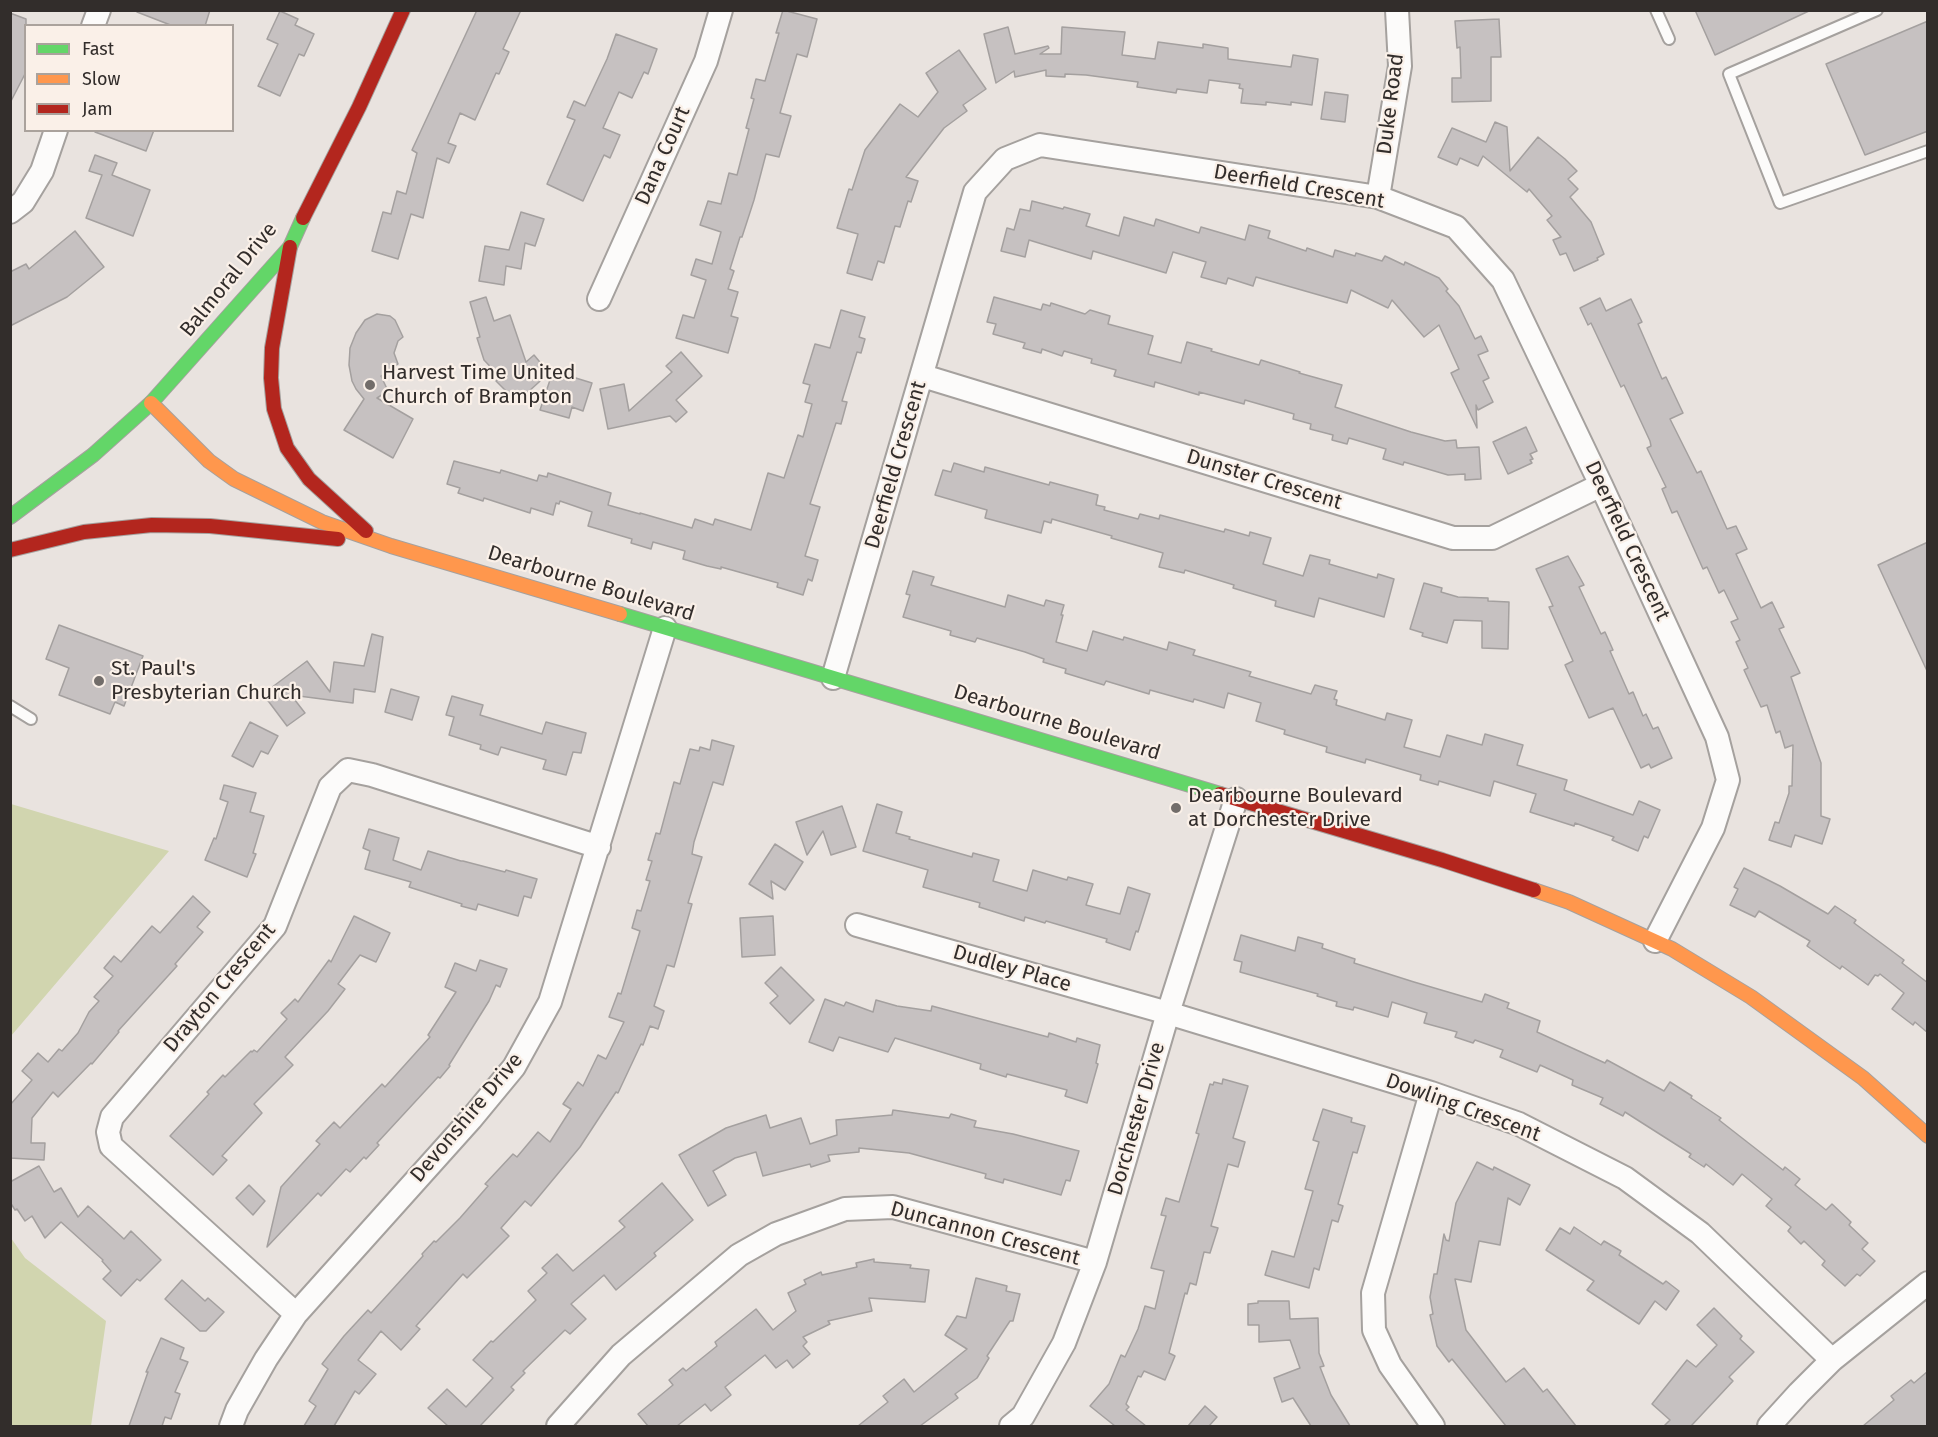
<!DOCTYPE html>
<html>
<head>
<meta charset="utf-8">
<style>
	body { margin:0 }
	#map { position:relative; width:1938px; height:1437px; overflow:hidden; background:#e9e3df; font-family:"Fira Sans",sans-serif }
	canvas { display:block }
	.frame { position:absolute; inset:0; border:12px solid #322d2b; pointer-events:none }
	.legend { position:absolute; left:24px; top:24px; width:210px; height:108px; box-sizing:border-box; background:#faf0e8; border:2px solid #aaa29c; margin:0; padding:8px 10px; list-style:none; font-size:18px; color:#322d2b }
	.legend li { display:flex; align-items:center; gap:12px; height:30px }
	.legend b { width:30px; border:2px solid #aaa29c }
</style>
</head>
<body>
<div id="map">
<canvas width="1938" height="1437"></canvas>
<div class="frame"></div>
<ul class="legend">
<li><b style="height:8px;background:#63d668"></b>Fast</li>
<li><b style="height:8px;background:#ff974d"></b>Slow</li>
<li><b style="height:8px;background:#b3261e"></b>Jam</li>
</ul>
</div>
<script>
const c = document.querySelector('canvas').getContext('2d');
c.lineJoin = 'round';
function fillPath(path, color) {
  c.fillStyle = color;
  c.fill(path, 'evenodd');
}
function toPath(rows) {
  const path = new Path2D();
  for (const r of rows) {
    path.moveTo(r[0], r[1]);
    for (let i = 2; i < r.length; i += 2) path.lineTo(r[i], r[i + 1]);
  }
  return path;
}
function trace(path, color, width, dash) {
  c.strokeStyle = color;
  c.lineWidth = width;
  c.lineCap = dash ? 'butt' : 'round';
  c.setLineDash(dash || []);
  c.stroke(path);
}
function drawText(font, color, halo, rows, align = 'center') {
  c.font = font + ' "Fira Sans",sans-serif';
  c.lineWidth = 4.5;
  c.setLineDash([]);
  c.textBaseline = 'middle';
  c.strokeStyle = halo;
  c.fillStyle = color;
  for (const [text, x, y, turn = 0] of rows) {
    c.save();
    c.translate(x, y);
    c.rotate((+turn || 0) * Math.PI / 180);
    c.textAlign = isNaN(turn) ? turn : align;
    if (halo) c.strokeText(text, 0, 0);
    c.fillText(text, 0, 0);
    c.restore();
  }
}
fillPath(toPath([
	[11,804,169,851,11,1036,10,804],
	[11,1238,25,1258,106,1321,91,1426,11,1426]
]), '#d1d5af');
const building = toPath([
	[137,10,210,10,205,26,173,26,137,12,137,10],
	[477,10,521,10,503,49,509,52,499,74,496,73,475,120,460,113,448,143,456,146,449,163,437,158,423,218,411,214,398,259,372,251,383,212,391,214,397,191,406,194,417,153,412,150,477,10],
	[783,10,817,19,807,57,797,54,780,113,791,116,779,157,766,154,754,200,742,237,740,237,730,269,734,271,728,289,738,292,731,316,738,318,728,353,676,338,683,315,694,318,706,280,691,275,696,259,712,264,721,232,700,225,708,201,721,204,729,173,737,175,749,129,746,128,754,99,751,98,756,79,765,81,779,33,776,33,783,10],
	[1695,10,1811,10,1715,55,1695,10],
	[280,11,298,19,295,25,314,34,304,56,299,54,280,96,258,86,278,44,267,39,280,11],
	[10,13,26,19,26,72,10,103,10,13],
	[1499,19,1501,57,1491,57,1491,101,1452,102,1452,78,1461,78,1460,47,1457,48,1455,21,1499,19],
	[1928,21,1928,131,1865,155,1826,64,1928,21],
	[1008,27,1015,54,1048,46,1049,48,1040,54,1061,54,1062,27,1125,32,1122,55,1155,59,1158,42,1203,48,1203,44,1228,48,1228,59,1291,67,1293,55,1318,59,1312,105,1291,102,1291,105,1266,102,1266,105,1241,103,1243,89,1239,88,1240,84,1209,80,1207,93,1177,89,1176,93,1137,87,1138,82,1086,75,1065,74,1065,77,1046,76,1046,70,1015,77,1014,71,996,83,984,34,1008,27],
	[616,34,657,49,648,74,644,72,632,98,619,92,603,128,620,135,610,158,604,155,583,201,547,184,575,120,567,117,574,101,585,106,607,59,616,34],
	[959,50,986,89,963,105,967,111,944,128,906,177,918,181,911,202,908,201,900,227,895,226,884,263,878,261,872,280,847,273,858,234,837,228,849,189,852,190,865,150,900,104,918,117,938,92,926,73,959,50],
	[1325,92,1348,95,1345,122,1321,119,1325,92],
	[1495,122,1507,127,1510,171,1538,137,1565,159,1577,171,1568,179,1578,189,1570,197,1591,222,1604,254,1597,258,1598,260,1574,271,1566,253,1560,255,1553,240,1561,237,1547,220,1552,216,1529,189,1527,192,1483,156,1478,166,1460,158,1457,165,1438,157,1452,128,1486,142,1495,122],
	[95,130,154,130,146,151,95,132,95,130],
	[95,155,117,163,112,175,150,190,133,236,86,218,102,175,89,171,95,155],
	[1032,201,1063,209,1064,207,1090,214,1086,226,1119,236,1124,217,1154,226,1156,219,1199,233,1201,227,1245,240,1249,225,1270,231,1268,238,1306,251,1307,248,1333,257,1335,250,1355,256,1356,253,1382,261,1385,256,1404,265,1405,262,1439,278,1448,289,1446,291,1459,306,1475,339,1481,336,1488,351,1478,355,1489,378,1483,381,1493,402,1478,410,1476,405,1477,428,1451,373,1459,369,1439,325,1424,337,1392,300,1388,308,1351,290,1347,303,1256,277,1253,286,1228,278,1226,284,1201,277,1206,262,1173,252,1166,273,1093,251,1091,259,1029,240,1025,257,1001,251,1007,228,1014,230,1020,209,1030,211,1032,201],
	[521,212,544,219,535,246,525,243,521,269,506,266,504,285,479,281,485,246,509,250,521,212],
	[75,231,104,267,67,297,10,326,10,272,26,264,29,269,75,231],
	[486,297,494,321,510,315,526,362,534,355,549,373,517,402,496,381,500,377,484,360,477,338,480,337,470,302,486,297],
	[994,297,1041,310,1043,304,1050,306,1051,303,1085,314,1090,310,1110,316,1108,324,1153,336,1148,354,1181,363,1187,342,1212,349,1211,351,1259,365,1261,360,1300,372,1299,373,1342,385,1335,407,1411,432,1445,441,1456,440,1457,448,1479,447,1481,479,1465,480,1465,474,1448,475,1404,462,1403,465,1383,459,1386,449,1349,438,1347,444,1332,440,1333,435,1310,429,1311,424,1293,419,1294,414,1245,400,1244,404,1199,392,1199,395,1155,382,1154,387,1114,376,1116,370,1091,363,1092,359,1064,351,1062,356,1042,349,1041,353,1023,348,1025,343,993,334,996,324,987,322,994,297],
	[1600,298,1606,311,1631,299,1642,322,1638,324,1662,379,1666,377,1683,413,1670,419,1697,473,1701,471,1727,529,1736,526,1747,549,1736,554,1761,608,1772,602,1784,627,1779,629,1800,673,1791,677,1821,763,1821,816,1830,819,1822,844,1795,835,1791,847,1769,840,1775,822,1779,823,1789,793,1789,786,1792,786,1793,745,1785,748,1780,731,1776,733,1767,705,1761,707,1744,670,1748,668,1736,642,1740,640,1731,622,1738,619,1724,590,1719,593,1707,567,1703,569,1677,511,1672,513,1662,489,1666,487,1647,448,1651,446,1650,441,1624,385,1621,387,1591,323,1588,325,1580,308,1600,298],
	[841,310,865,317,859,337,865,339,861,353,857,352,842,401,847,402,841,424,836,423,810,504,820,507,805,556,818,560,812,581,808,579,803,595,777,587,778,583,721,567,721,569,707,566,683,559,685,551,653,542,651,549,631,543,632,539,588,526,592,512,560,501,559,504,556,503,553,515,531,508,530,513,484,498,483,501,458,493,460,488,447,484,454,461,500,473,501,470,537,481,539,475,547,477,548,473,611,493,608,505,640,514,640,513,692,528,695,519,713,525,715,519,751,530,768,473,784,478,798,435,803,437,812,404,805,402,810,385,803,383,815,344,830,348,841,310],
	[377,314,390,316,395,320,403,337,398,341,394,353,398,364,381,376,388,391,377,398,413,419,393,458,344,430,364,399,356,389,352,381,349,365,350,348,356,333,365,320,377,314],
	[681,352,702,376,676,400,687,412,676,422,670,416,608,429,600,389,624,384,629,411,672,372,666,366,681,352],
	[553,371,592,383,583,411,572,407,569,418,540,410,553,371],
	[1526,427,1537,451,1530,454,1533,459,1530,460,1532,463,1508,474,1493,442,1526,427],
	[954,463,984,472,985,467,1049,485,1050,482,1098,495,1096,505,1105,507,1104,510,1138,519,1140,514,1159,519,1160,515,1224,532,1225,529,1249,536,1250,532,1271,538,1263,564,1303,576,1310,555,1330,560,1329,564,1377,578,1378,574,1394,579,1384,617,1319,598,1314,617,1275,606,1276,601,1233,588,1234,585,1185,570,1184,573,1159,567,1163,553,1111,538,1112,536,1052,519,1051,523,1044,521,1041,533,985,518,987,510,935,495,943,470,951,472,954,463],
	[1928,542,1928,673,1878,565,1928,542],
	[1568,556,1584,585,1579,587,1601,634,1605,632,1613,650,1610,651,1629,694,1633,692,1643,716,1646,714,1653,729,1658,727,1672,758,1651,768,1649,764,1641,768,1613,708,1589,718,1565,665,1573,661,1549,607,1553,606,1536,569,1568,556],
	[913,571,934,577,931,585,1005,607,1008,595,1044,606,1046,600,1064,605,1061,615,1063,615,1056,642,1087,651,1093,631,1123,640,1124,637,1167,650,1169,642,1195,650,1193,655,1251,672,1249,676,1311,694,1315,685,1337,691,1334,699,1337,700,1336,705,1385,720,1387,713,1412,720,1404,747,1440,757,1447,735,1482,745,1485,734,1523,745,1517,765,1567,780,1564,790,1633,815,1639,801,1660,810,1648,838,1644,836,1638,851,1612,840,1614,837,1575,823,1574,826,1530,812,1536,794,1494,781,1490,796,1439,781,1438,785,1420,780,1421,775,1366,759,1365,763,1326,752,1327,747,1284,734,1285,730,1256,721,1261,703,1228,693,1224,708,1194,699,1193,702,1150,690,1149,694,1106,681,1104,685,1065,673,1066,669,1043,662,1044,659,1025,652,977,638,975,642,950,635,951,631,903,617,910,595,906,594,913,571],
	[1424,583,1442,588,1441,592,1458,597,1488,598,1488,601,1509,602,1508,649,1482,648,1482,621,1454,620,1447,643,1422,636,1423,633,1410,629,1424,583],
	[59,625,143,656,124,706,115,702,110,714,59,695,69,668,46,659,59,625],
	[372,634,383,637,375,692,354,689,353,703,291,695,305,713,287,726,263,694,307,661,330,692,334,662,364,666,372,634],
	[391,689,419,697,412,720,385,712,391,689],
	[452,696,483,705,480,715,542,734,546,722,586,733,581,753,573,752,566,775,543,769,546,760,501,747,498,755,480,749,481,745,449,735,454,717,446,715,452,696],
	[250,722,278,736,268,754,261,751,253,767,232,756,250,722],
	[712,740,734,746,723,785,713,782,694,842,692,854,702,857,688,903,692,904,674,967,667,965,654,1006,664,1011,658,1029,650,1026,643,1045,641,1044,618,1093,616,1092,580,1147,531,1206,525,1201,501,1228,509,1236,467,1278,463,1274,416,1326,420,1329,401,1350,381,1331,358,1360,376,1374,359,1394,355,1391,334,1426,304,1426,316,1406,309,1401,328,1369,322,1364,344,1336,368,1310,371,1313,423,1256,422,1254,434,1241,436,1242,460,1218,488,1186,485,1184,513,1154,517,1157,538,1132,550,1142,571,1109,563,1104,578,1082,583,1086,598,1055,606,1059,624,1022,609,1017,618,993,621,994,640,931,632,928,637,910,641,911,650,881,646,880,652,861,648,860,656,833,660,834,674,782,680,784,690,749,699,751,700,747,710,750,712,740],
	[224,785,256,793,250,812,264,816,253,853,256,854,247,877,205,860,214,838,216,839,228,802,220,799,224,785],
	[877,804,902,812,896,833,910,837,909,839,972,857,973,853,999,860,993,881,1027,891,1033,870,1067,880,1068,877,1093,884,1086,905,1120,914,1128,887,1150,894,1138,932,1136,931,1130,950,1106,942,1107,939,1046,921,1045,923,1025,917,1024,921,979,907,980,903,923,887,928,870,863,851,877,804],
	[842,806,856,847,831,855,823,831,807,855,796,822,842,806],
	[369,829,399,838,393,860,421,870,428,851,461,861,463,861,505,872,506,870,537,879,531,898,524,896,518,916,478,904,476,910,461,906,462,904,409,887,411,882,365,869,370,851,363,848,369,829],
	[775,844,803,862,785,890,771,881,773,899,749,884,775,844],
	[1744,868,1780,886,1828,914,1835,906,1856,920,1854,923,1904,960,1902,963,1928,983,1928,1033,1915,1022,1913,1025,1892,1009,1904,993,1880,974,1878,976,1875,975,1868,985,1842,966,1840,969,1807,946,1810,941,1759,911,1755,917,1730,905,1738,889,1734,887,1744,868],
	[193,896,210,912,197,927,203,932,175,964,177,966,118,1031,119,1032,92,1064,91,1063,58,1097,53,1092,32,1118,31,1143,45,1143,44,1160,10,1158,10,1105,32,1080,22,1071,38,1053,48,1062,59,1049,62,1051,78,1033,89,1012,99,1001,94,997,113,976,104,968,114,956,121,962,152,926,160,933,193,896],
	[354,916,390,933,376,962,360,955,338,984,345,989,328,1011,285,1057,293,1065,254,1104,262,1113,222,1156,227,1160,213,1175,170,1136,209,1094,207,1092,223,1075,225,1077,251,1051,252,1052,254,1050,257,1052,287,1019,281,1013,295,999,298,1002,329,960,331,962,354,916],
	[773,916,775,955,742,957,740,918,773,916],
	[1241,935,1295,951,1298,937,1323,944,1322,948,1355,959,1354,963,1414,982,1482,1002,1485,994,1509,1003,1507,1008,1540,1021,1537,1032,1605,1063,1607,1060,1664,1091,1670,1082,1692,1096,1691,1098,1721,1118,1719,1120,1783,1170,1785,1167,1800,1179,1795,1185,1826,1210,1832,1204,1851,1222,1849,1225,1868,1243,1862,1249,1875,1261,1860,1276,1857,1274,1845,1286,1822,1265,1825,1261,1804,1241,1801,1244,1788,1231,1791,1227,1766,1206,1772,1199,1742,1174,1733,1185,1706,1164,1704,1167,1689,1157,1691,1154,1625,1112,1623,1116,1600,1104,1603,1098,1572,1085,1573,1080,1540,1065,1537,1072,1500,1057,1503,1050,1475,1040,1473,1043,1455,1037,1457,1032,1424,1023,1427,1013,1392,1002,1388,1017,1354,1007,1353,1010,1336,1006,1337,1002,1317,996,1318,994,1240,972,1242,962,1234,960,1241,935],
	[480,960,507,969,500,987,496,985,489,1001,449,1065,450,1066,440,1078,438,1077,377,1143,379,1145,366,1159,364,1157,350,1172,346,1169,321,1196,318,1193,267,1247,281,1187,320,1144,316,1141,334,1122,340,1128,382,1084,385,1087,430,1037,428,1035,456,992,445,987,455,963,476,971,480,960],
	[781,967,814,1000,790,1024,770,1003,778,996,765,983,781,967],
	[825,999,844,1006,846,1002,873,1012,876,1000,897,1006,931,1011,932,1006,1048,1037,1049,1033,1076,1042,1077,1038,1100,1045,1096,1063,1098,1064,1087,1103,1065,1096,1067,1090,1007,1074,1006,1077,980,1069,981,1064,895,1038,888,1052,839,1037,833,1051,809,1042,825,999],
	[1223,1079,1248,1086,1233,1138,1245,1142,1238,1167,1228,1164,1211,1226,1218,1228,1210,1253,1204,1252,1196,1285,1190,1283,1187,1294,1185,1293,1169,1353,1175,1356,1165,1380,1144,1371,1141,1377,1138,1376,1126,1404,1129,1407,1126,1410,1146,1426,1115,1426,1090,1406,1109,1384,1121,1355,1125,1357,1138,1329,1145,1306,1155,1309,1164,1271,1151,1268,1166,1216,1161,1215,1166,1198,1179,1202,1199,1134,1196,1133,1210,1084,1213,1085,1214,1082,1222,1084,1223,1079],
	[1323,1109,1352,1118,1351,1122,1365,1126,1357,1153,1353,1152,1338,1204,1343,1206,1338,1222,1332,1220,1319,1270,1314,1268,1309,1288,1265,1275,1272,1251,1294,1257,1313,1191,1305,1189,1319,1142,1313,1140,1323,1109],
	[893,1110,949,1118,951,1114,976,1121,974,1127,1013,1134,1079,1151,1070,1181,1066,1180,1061,1195,1004,1179,1003,1183,985,1178,986,1174,909,1153,859,1148,859,1152,828,1155,830,1161,811,1167,810,1164,763,1176,756,1152,735,1158,713,1171,726,1195,708,1206,679,1155,726,1128,766,1115,770,1128,801,1118,810,1144,837,1135,836,1120,892,1115,893,1110],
	[1477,1162,1493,1170,1494,1167,1530,1185,1520,1205,1508,1198,1500,1245,1479,1241,1471,1282,1455,1279,1466,1330,1506,1382,1524,1368,1543,1392,1547,1389,1576,1426,1506,1426,1452,1359,1449,1362,1437,1346,1430,1315,1433,1314,1430,1297,1434,1274,1437,1274,1444,1234,1446,1240,1449,1241,1456,1203,1477,1162],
	[39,1166,54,1192,61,1188,78,1217,88,1206,124,1239,131,1231,161,1260,140,1281,137,1279,121,1296,103,1279,111,1271,102,1261,103,1260,61,1222,45,1238,32,1216,25,1221,17,1209,15,1210,10,1202,10,1182,39,1166],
	[662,1183,693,1220,654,1253,656,1256,616,1290,604,1275,571,1304,586,1319,570,1334,565,1330,523,1371,525,1373,511,1387,514,1390,480,1426,448,1426,428,1408,447,1389,466,1407,493,1378,473,1360,491,1341,493,1342,536,1300,528,1291,547,1273,542,1268,557,1254,573,1271,625,1227,619,1221,662,1183],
	[249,1185,265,1201,253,1215,236,1198,249,1185],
	[1574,1227,1601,1245,1604,1241,1621,1251,1619,1255,1663,1284,1666,1281,1679,1291,1666,1310,1655,1301,1639,1324,1587,1290,1594,1281,1546,1250,1560,1228,1570,1234,1574,1227],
	[874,1259,874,1262,911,1265,910,1268,929,1270,925,1302,869,1298,872,1311,828,1321,830,1324,803,1337,807,1342,803,1346,810,1354,793,1368,787,1360,776,1368,765,1355,725,1387,731,1395,711,1411,705,1404,677,1426,648,1426,638,1414,673,1385,669,1380,683,1368,686,1371,717,1346,715,1342,756,1309,773,1330,796,1311,788,1293,806,1284,804,1280,821,1272,822,1275,857,1267,856,1263,874,1259],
	[976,1278,1007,1286,1006,1291,1020,1294,1013,1321,1010,1321,987,1356,989,1358,977,1378,955,1394,958,1398,920,1426,858,1426,888,1402,883,1396,904,1379,914,1392,967,1349,945,1335,957,1316,966,1318,976,1278],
	[182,1280,205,1301,208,1298,224,1312,206,1331,200,1331,165,1299,182,1280],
	[1258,1301,1289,1301,1290,1319,1318,1318,1319,1353,1324,1366,1320,1367,1331,1395,1350,1426,1311,1426,1293,1398,1282,1402,1274,1378,1300,1368,1290,1340,1259,1342,1259,1325,1248,1325,1248,1304,1258,1303,1258,1301],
	[1714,1308,1742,1336,1740,1339,1754,1352,1729,1377,1733,1381,1691,1426,1664,1426,1670,1420,1652,1404,1687,1360,1696,1367,1717,1345,1697,1325,1714,1308],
	[161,1338,184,1348,180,1359,188,1362,175,1392,180,1394,171,1419,165,1417,162,1426,129,1426,148,1372,146,1372,161,1338],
	[1928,1371,1928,1426,1863,1426,1894,1400,1891,1396,1911,1380,1914,1383,1928,1371],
	[1205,1406,1217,1417,1209,1426,1188,1426,1205,1406]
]);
fillPath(building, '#c6c1c1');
trace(building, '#a4a09f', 1.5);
const lane = toPath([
	[1656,10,1669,39],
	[1877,10,1729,74,1780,203,1928,151],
	[10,706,31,719]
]);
const street = toPath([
	[93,26,99,10],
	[1378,197,1400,66,1397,10],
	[10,212,23,202,42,171,56,130],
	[599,299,706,61,721,10],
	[923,376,1453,538,1492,538,1601,485],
	[833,678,975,192,1005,159,1040,145,1378,197,1456,227,1503,280,1601,485,1717,737,1728,780,1713,828,1655,941],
	[857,925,1168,1013,1431,1093,1519,1124,1625,1178,1700,1233,1832,1360],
	[1431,1093,1373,1293,1374,1330,1390,1365,1433,1426],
	[296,1314,111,1146,108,1132,112,1117,275,926,330,787,348,770,372,775,599,847],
	[231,1426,237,1410,266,1359,296,1314,471,1119,514,1067,550,1002,665,628],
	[558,1426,621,1355,739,1255,776,1234,845,1209,893,1207,1095,1262],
	[1011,1426,1023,1416,1064,1343,1095,1262,1168,1013,1236,799],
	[1769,1426,1799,1393,1832,1360,1928,1283]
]);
const fast = toPath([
	[10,517,93,455,151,403,290,247,303,218],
	[620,614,1220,794]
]);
const slow = toPath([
	[151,403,209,461,234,479,322,522,391,546,620,614],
	[1534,890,1569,902,1672,949,1751,997,1863,1078,1928,1136]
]);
const jam = toPath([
	[303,218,359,107,403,10],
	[290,247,272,348,271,378,274,409,287,448,309,479,366,531],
	[10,550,84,532,152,525,210,526,338,539],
	[1220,794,1442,860,1534,890]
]);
trace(lane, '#a5a19e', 14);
trace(street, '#a5a19e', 26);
trace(fast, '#a5a19e', 16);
trace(slow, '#a5a19e', 16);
trace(jam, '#a5a19e', 16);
trace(lane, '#fcfbfa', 10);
trace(street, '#fcfbfa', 22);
trace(fast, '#63d668', 14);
trace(slow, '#ff974d', 14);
trace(jam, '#b3261e', 14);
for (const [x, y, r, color] of [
	[370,385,6,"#726d6a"],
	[99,681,6,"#726d6a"],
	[1176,808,6,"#726d6a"]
]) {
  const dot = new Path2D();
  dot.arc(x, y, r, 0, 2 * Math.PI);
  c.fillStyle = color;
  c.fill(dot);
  trace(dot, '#faf0e8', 2);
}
drawText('21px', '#322d2b', '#faf0e8', [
	["Duke Road",1391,104,-83],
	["Dana Court",663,156,-66],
	["Deerfield Crescent",1299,187,10],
	["Balmoral Drive",229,280,-51],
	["Deerfield Crescent",896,465,-74],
	["Dunster Crescent",1264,480,17],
	["Deerfield Crescent",1627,541,65],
	["Dearbourne Boulevard",591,584,17],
	["Dearbourne Boulevard",1057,723,17],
	["Dudley Place",1012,969,16],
	["Drayton Crescent",220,988,-50],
	["Dowling Crescent",1463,1108,20],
	["Devonshire Drive",467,1118,-50],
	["Dorchester Drive",1137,1119,-74],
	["Duncannon Crescent",985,1234,15]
]);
drawText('21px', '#322d2b', '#faf0e8', [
	["Harvest Time United",382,373],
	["Church of Brampton",382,397],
	["St. Paul's",111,669],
	["Presbyterian Church",111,693],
	["Dearbourne Boulevard",1188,796],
	["at Dorchester Drive",1188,820]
], 'left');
</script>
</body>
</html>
